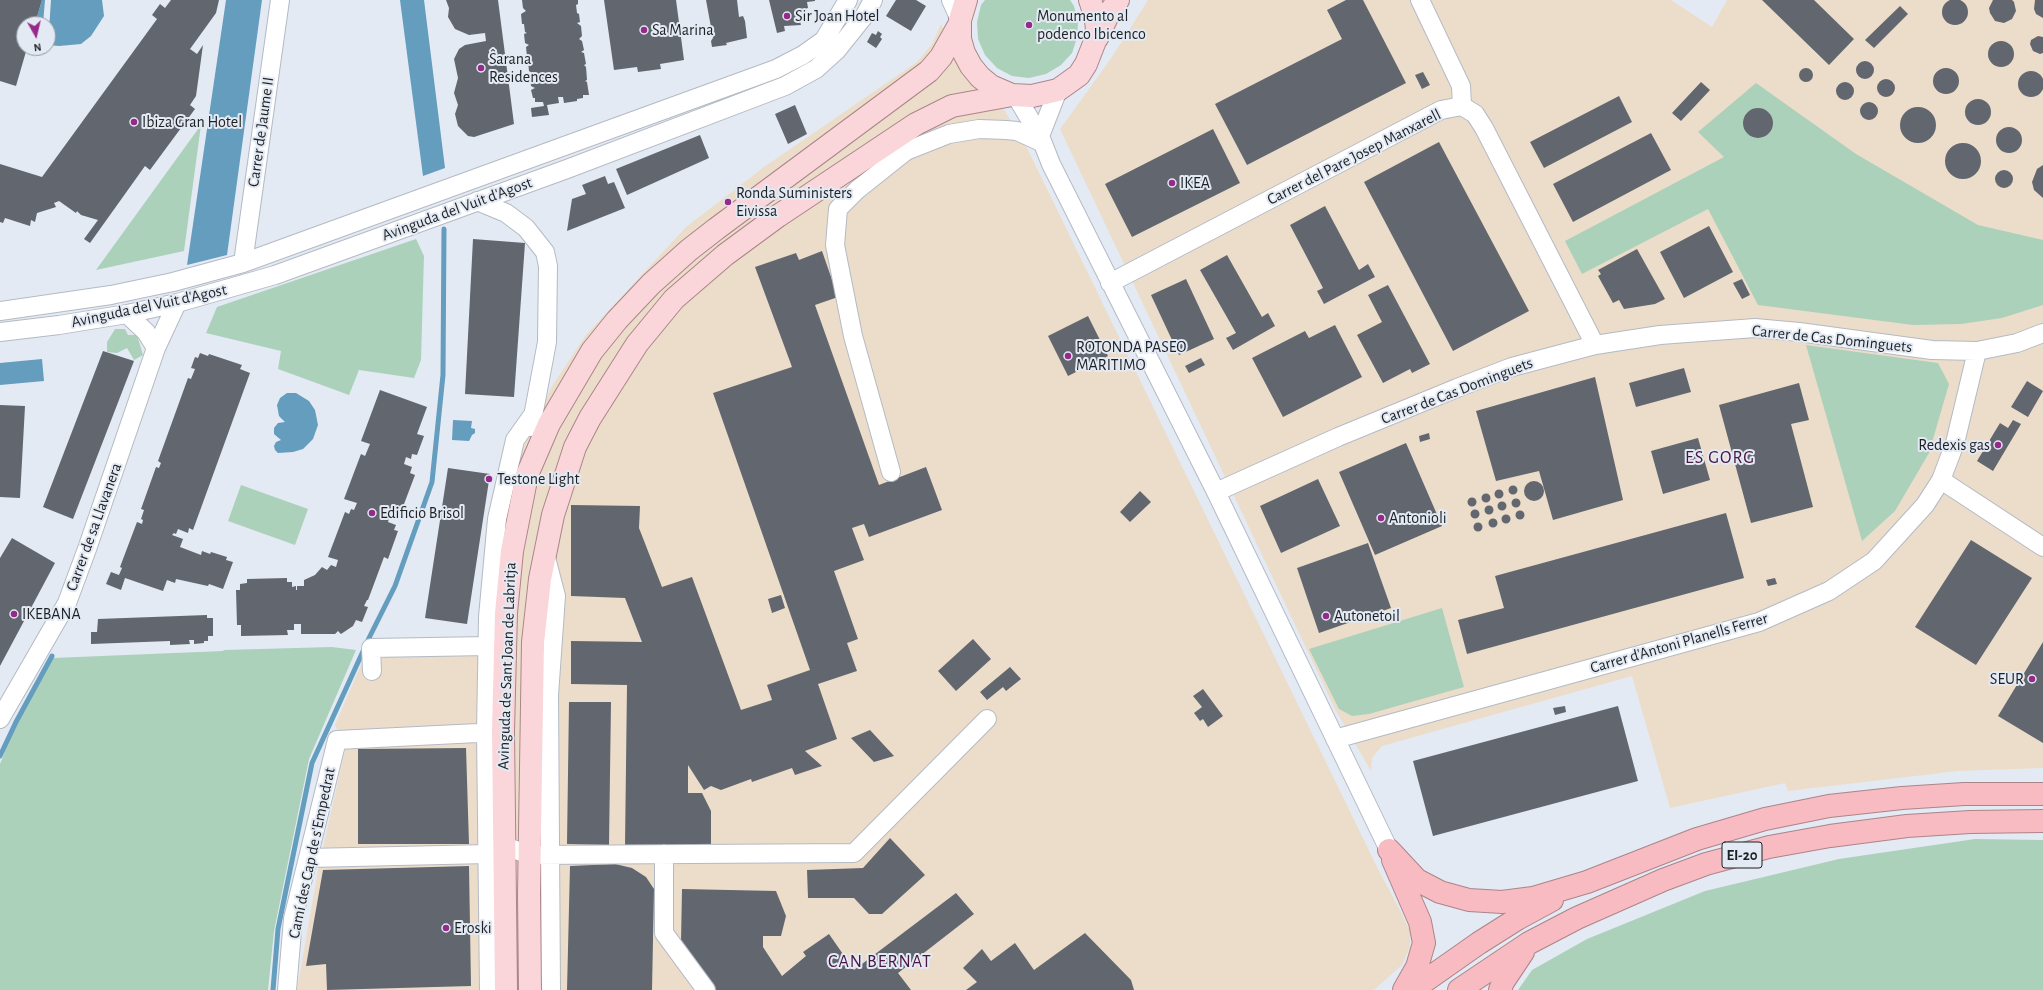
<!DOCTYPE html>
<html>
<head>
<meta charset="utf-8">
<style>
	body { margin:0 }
	#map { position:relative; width:2043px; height:990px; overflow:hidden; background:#e3eaf4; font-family:"Alegreya Sans",sans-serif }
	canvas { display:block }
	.north { position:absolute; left:16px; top:16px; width:40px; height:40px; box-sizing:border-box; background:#e3eaf4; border:1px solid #949aa1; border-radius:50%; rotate:172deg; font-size:11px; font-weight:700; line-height:16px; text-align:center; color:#1e2124 }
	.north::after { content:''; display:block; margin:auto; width:14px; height:18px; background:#962989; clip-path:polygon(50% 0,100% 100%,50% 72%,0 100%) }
</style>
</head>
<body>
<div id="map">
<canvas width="2043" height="990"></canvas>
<div class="north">N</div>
</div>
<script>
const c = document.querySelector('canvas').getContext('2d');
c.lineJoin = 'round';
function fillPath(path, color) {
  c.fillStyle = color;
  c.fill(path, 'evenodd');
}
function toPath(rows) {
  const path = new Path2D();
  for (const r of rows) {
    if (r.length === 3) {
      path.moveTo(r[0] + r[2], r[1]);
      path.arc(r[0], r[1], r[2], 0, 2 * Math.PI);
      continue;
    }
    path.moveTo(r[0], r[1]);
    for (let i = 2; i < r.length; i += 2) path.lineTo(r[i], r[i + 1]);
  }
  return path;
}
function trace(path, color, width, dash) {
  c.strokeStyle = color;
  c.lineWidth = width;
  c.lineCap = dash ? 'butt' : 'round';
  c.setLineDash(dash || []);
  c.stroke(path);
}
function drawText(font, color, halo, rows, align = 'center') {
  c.font = font + ' "Alegreya Sans",sans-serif';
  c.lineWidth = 4;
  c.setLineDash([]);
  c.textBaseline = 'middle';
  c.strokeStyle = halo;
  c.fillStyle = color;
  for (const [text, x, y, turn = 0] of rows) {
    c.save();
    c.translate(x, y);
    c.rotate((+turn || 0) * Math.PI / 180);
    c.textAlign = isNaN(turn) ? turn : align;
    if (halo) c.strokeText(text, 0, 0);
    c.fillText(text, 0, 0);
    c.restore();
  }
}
fillPath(toPath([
	[1148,0,1671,0,1712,27,1727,0,2043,0,2043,768,1958,771,1788,791,1785,783,1670,808,1632,676,1382,746,1372,758,1371,771,1336,711,1060,129,1112,57],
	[941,24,965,76,1005,111,1028,150,1378,869,1402,914,1410,931,1410,947,1402,965,1374,990,297,990,318,870,345,750,335,725,367,651,483,635,516,464,552,386,586,335,686,227,764,167,917,62,932,44]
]), '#ecddca');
fillPath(toPath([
	[985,0,1070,0,1074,6,1078,22,1077,38,1072,53,1061,65,1046,74,1029,78,1012,76,997,68,985,55,978,39,977,22,981,5],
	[1756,83,1856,154,1978,225,2043,240,2043,305,2002,318,1961,324,1913,325,1758,305,1708,209,1582,274,1565,241,1724,157,1698,132],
	[201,125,184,251,96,270],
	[416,239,424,256,421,360,414,378,359,370,349,395,278,369,281,351,206,333,217,307],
	[115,329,125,329,128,335,137,335,143,355,134,360,127,348,117,353,107,352,107,342],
	[1806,345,1938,363,1949,384,1929,453,1895,511,1862,541],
	[241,485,308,509,295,545,228,521],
	[1442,608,1464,687,1369,714,1352,716,1339,709,1309,649],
	[332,647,356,650,309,759,274,931,268,990,0,990,0,764,12,734,53,658,223,651,224,650],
	[1975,839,2043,840,2043,990,1518,990,1532,970,1587,939,1705,891,1839,859]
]), '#abd1bb');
fillPath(toPath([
	[42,0,45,0,43,24,35,24],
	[51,0,102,0,104,16,91,36,81,44,59,46,48,45],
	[226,0,262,0,227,255,187,265],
	[400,0,424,0,445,168,423,176],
	[42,359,44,381,0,385,0,363],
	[287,393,296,393,309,401,315,410,318,425,313,439,303,449,293,452,278,453,275,450,274,446,276,442,281,440,274,434,274,428,278,423,285,422,279,416,277,405,280,398],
	[453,420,472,421,471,428,475,429,475,433,472,435,469,441,452,440]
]), '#649dbe');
trace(toPath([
	[0,756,16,722,52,656],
	[273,990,278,929,312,763,370,636,395,586,432,482,443,375,444,229]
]), '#649dbe', 5);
fillPath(toPath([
	[1955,12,13],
	[0,0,42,0,35,24,24,24,24,48,27,48,16,86,0,81],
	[171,0,219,0,216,13,190,49,197,54,203,45,196,96,190,105,195,109,150,170,145,166,90,243,84,239,98,220,81,215,77,211,76,213,59,201,54,203,56,207,37,213,35,222,31,220,30,226,5,218,3,223,0,222,0,164,42,177,157,19,152,15,160,4,165,8],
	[446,0,498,0,514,124,474,137,468,136,458,126,455,114,458,105,454,93,458,78,454,59,459,49,465,45,486,41,485,33,469,35,455,29,448,17,449,8],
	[522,0,578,0,578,4,576,5,577,13,579,14,580,22,577,23,581,26,582,36,579,39,582,41,584,50,581,52,584,53,586,64,584,65,586,67,587,80,585,81,587,82,589,95,583,95,583,98,577,99,577,101,564,103,563,97,558,97,559,103,547,105,549,115,532,117,531,108,544,106,543,102,535,102,535,98,533,98,531,90,535,88,531,86,530,75,532,73,529,71,528,61,530,59,527,57,526,47,529,45,525,43,524,34,527,33,525,32,524,24,522,24,521,14,526,11,523,8],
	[604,0,676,0,684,60,660,64,661,69,638,72,637,67,614,70],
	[706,0,737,0,739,17,743,16,745,21,747,38,726,43,727,45,712,47,711,41,713,38],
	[769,0,815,0,815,1,807,2,808,8,802,10,803,16,799,17,801,25,784,26,785,31,777,33],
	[896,0,916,0,926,6,911,31,886,16],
	[1346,0,1363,0,1406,83,1247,165,1215,104,1342,39,1327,10],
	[1762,0,1814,0,1854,39,1829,65],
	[1993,0,2012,0,2014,2,2016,11,2012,19,2004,23,1995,21,1990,13,1989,8],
	[2035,0,2043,0,2043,18,2036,14,2034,9],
	[1900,6,1908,14,1874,48,1865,40],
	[878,31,882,34,880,37,882,39,876,48,867,42,872,33,876,35],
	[2038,36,2043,37,2043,53,2040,54,2033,51,2030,44,2031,40],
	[2001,54,13],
	[1865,70,9],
	[1946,81,13],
	[1806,75,7],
	[2031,84,13],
	[1423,72,1430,85,1422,89,1415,75],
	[1886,88,9],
	[1701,82,1710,90,1681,121,1672,113],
	[1845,91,9],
	[1619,96,1632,122,1544,168,1530,142],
	[1978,112,13],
	[1869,111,9],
	[795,105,807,134,788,144,775,114],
	[1918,125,18],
	[1758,123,15],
	[2009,140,13],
	[1213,129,1240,183,1132,237,1105,184],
	[1651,133,1671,170,1573,222,1553,184],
	[700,135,709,158,627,195,616,169],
	[1439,142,1529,311,1453,351,1364,182],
	[1963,161,18],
	[2043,165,2043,198,2034,190,2032,182,2037,169],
	[2004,179,9],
	[605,176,608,184,614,182,625,208,567,231,572,199,586,194,582,185],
	[1325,206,1359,270,1368,264,1375,277,1324,304,1317,291,1323,288,1290,225],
	[1709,226,1733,272,1684,298,1660,252],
	[473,239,525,243,514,397,465,394],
	[1637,249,1665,299,1655,304,1624,309,1619,300,1613,303,1598,276,1601,274,1598,270],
	[822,251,838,297,815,305,879,485,926,467,942,510,869,537,864,524,852,528,864,560,834,571,858,639,847,643,857,671,818,684,837,739,805,751,822,766,795,775,792,768,752,782,751,779,721,790,711,786,704,790,688,765,688,793,702,793,711,811,711,846,625,846,627,685,571,684,571,641,642,642,625,598,571,596,571,505,640,506,639,528,662,587,692,577,741,710,772,700,767,685,810,670,713,393,792,367,755,267,796,253,799,260],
	[1227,255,1262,317,1268,313,1275,326,1233,350,1226,338,1236,333,1200,270],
	[1186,279,1214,339,1179,355,1151,295],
	[1742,279,1750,295,1742,299,1733,283],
	[1388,285,1430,364,1412,373,1410,369,1383,383,1357,335,1382,322,1368,295],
	[1088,316,1108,356,1068,376,1048,336],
	[1335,325,1362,377,1283,417,1252,358,1305,331,1309,338],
	[103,351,134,361,73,519,43,507],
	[200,353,208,356,209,354,242,365,240,369,250,373,193,530,189,528,188,533,178,529,176,534,174,533,172,535,183,539,180,547,201,555,202,551,210,554,211,552,227,557,226,560,233,562,223,589,209,584,208,586,176,579,175,583,167,580,163,591,125,578,121,590,106,584,111,572,119,575,122,568,120,567,137,522,142,524,143,520,141,519,144,510,141,509,156,467,159,468,161,463,158,461,188,378,191,379,195,369,191,368,195,357,198,358],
	[1201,358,1205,365,1189,373,1185,366],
	[1684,368,1691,392,1636,407,1629,383],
	[1595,377,1623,500,1553,520,1539,471,1496,481,1476,411],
	[2027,381,2043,391,2028,417,2011,407],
	[1799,383,1809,420,1791,424,1813,507,1751,523,1719,405],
	[380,390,427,407,417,434,424,436,417,455,412,454,411,459,406,457,404,464,412,467,410,473,415,475,401,512,396,510,394,517,390,515,388,522,396,525,394,530,398,531,388,559,384,557,368,600,367,600,364,606,368,607,362,622,356,620,353,626,341,634,338,631,335,634,301,634,301,624,294,624,294,630,287,630,288,635,241,636,241,625,237,625,236,590,240,590,240,584,247,583,247,579,287,578,287,582,292,582,292,587,296,586,296,590,297,590,297,586,304,586,304,580,315,575,322,567,327,570,331,565,336,567,338,560,328,557,345,512,349,514,351,509,354,510,357,503,344,499,361,454,365,456,370,444,361,441],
	[0,405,25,406,20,498,0,497],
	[2013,420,2021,424,1993,471,1977,461,2000,423,2008,428],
	[1429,433,1430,439,1420,442,1419,436],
	[1698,438,1710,480,1663,494,1651,451],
	[1406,443,1442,526,1375,555,1339,472],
	[448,468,490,474,467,624,425,618],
	[1318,479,1340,526,1281,553,1260,506],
	[1534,491,10],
	[1513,490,4.5],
	[1499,494,4.5],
	[1140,491,1151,502,1130,522,1120,512],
	[1486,498,4.5],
	[1472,502,4.5],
	[1516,503,4.5],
	[1502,506,4.5],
	[1489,510,4.5],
	[1475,514,4.5],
	[1520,515,4.5],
	[1726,513,1744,578,1467,654,1458,620,1504,608,1495,576],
	[1506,519,4.5],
	[1493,523,4.5],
	[1478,527,4.5],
	[12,538,55,563,0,666,0,558],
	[1971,540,2032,578,1976,665,1915,627],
	[1368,543,1391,608,1319,633,1297,568],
	[1775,578,1777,584,1768,586,1766,580],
	[781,595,785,608,772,613,768,599],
	[207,615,207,618,213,618,213,636,208,636,208,641,204,641,204,643,194,644,194,640,189,640,190,644,170,645,170,641,91,644,91,632,97,632,98,619],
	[973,639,991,659,956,691,938,671],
	[2043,642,2043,743,1998,716],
	[1010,667,1021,679,1006,691,1003,687,987,700,980,692],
	[1203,689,1223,716,1208,727,1203,719,1200,721,1194,713,1202,707,1193,696],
	[569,702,611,702,609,845,567,844],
	[1565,706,1566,712,1555,715,1553,708],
	[1618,706,1638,781,1433,836,1413,761],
	[870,730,894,756,874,762,851,738],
	[466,748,469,844,358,844,358,749],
	[890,838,925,875,882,914,869,914,854,898,808,898,807,870,863,868],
	[615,864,632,868,646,877,654,889,652,990,567,990,570,866],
	[469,866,471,986,327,990,326,964,306,966,323,870],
	[682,889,776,891,786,916,781,936,763,936,763,947,782,976,806,956,803,952,829,934,854,970,956,893,974,914,898,973,911,990,715,990,694,965,681,942],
	[1085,933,1131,980,1134,990,966,990,977,982,963,968,982,949,991,961,1015,943,1034,970]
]), '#61666f');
const minor = toPath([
	[951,0,960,20],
	[1420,0,1461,86,1462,106],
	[1016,96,1040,136,1051,164,1216,492,1389,850],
	[1040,136,1058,90],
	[477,201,506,213,526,228,545,252,548,266,547,342,531,427],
	[243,263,280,0],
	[1110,283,1441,110,1462,106,1475,114,1484,128,1595,345],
	[0,311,111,295,173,282,243,263,776,69,803,55,824,40,848,0],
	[127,314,146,332,156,348],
	[0,332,59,325,127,314,177,303,275,275,567,169,785,86,816,69,837,50,865,15,873,0],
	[891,472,853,336,835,245,838,209,857,190,906,151,949,134,979,129,1006,130,1017,131,1041,142],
	[1941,480,2043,547],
	[1216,492,1338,437,1457,388,1512,367,1595,345,1660,335,1755,328,1799,332,1932,350,1977,351,2017,343,2043,333],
	[545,554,556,596,549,695,551,990],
	[372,671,371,648,488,646],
	[0,719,67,603,87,549,156,348,177,303],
	[1335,739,1759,622,1829,591,1874,561,1925,505,1941,480,1955,443,1977,351],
	[503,842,510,848,530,855,854,853,987,719],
	[664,854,664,933,706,990],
	[308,858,488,854],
	[287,990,293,919,337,740,498,732],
	[489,990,486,732,488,617,497,519,515,440,532,416]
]);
const major = toPath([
	[966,0,960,20,960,39,964,53,971,66,980,77,991,86,1012,95,1032,96,1058,90,1079,75,1086,64,1095,41,1097,28,1095,15,1090,0],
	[1097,38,1107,17,1118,0],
	[506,990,503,731,506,613,512,551,527,475,549,424,592,351,617,320,651,284,689,250,716,229,929,71,941,57,959,25],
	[530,990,529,894,533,642,540,579,553,515,575,447,590,418,637,344,674,299,725,255,778,216,916,124,952,106,1012,95]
]);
const highway = toPath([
	[1389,850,1417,880,1440,892,1469,900,1502,902,1533,898,1587,882,1697,839,1765,819,1829,806,1902,798,1964,794,2043,794],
	[1393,860,1420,922,1424,943,1417,967,1404,990],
	[1412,990,1479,943,1517,919,1552,900],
	[1459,990,1529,943,1577,918,1663,880,1706,864,1769,847,1830,836,1907,826,1970,822,2043,821],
	[1500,990,1503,982,1523,952]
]);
trace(minor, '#b4bac4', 20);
trace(major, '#ab858a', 24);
trace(highway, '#ab858a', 24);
trace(minor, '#fff', 18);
trace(major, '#fad6da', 22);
trace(highway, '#f7bbc1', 22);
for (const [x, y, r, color] of [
	[787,16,4,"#962989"],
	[1029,25,4,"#962989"],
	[644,30,4,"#962989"],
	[481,68,4,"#962989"],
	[134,122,4,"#962989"],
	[1172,183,4,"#962989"],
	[728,202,4,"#962989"],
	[1068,356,4,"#962989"],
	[1998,445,4,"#962989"],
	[489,479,4,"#962989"],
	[372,513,4,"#962989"],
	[1381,518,4,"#962989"],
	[14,614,4,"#962989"],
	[1326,616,4,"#962989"],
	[2032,679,4,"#962989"],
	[446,928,4,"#962989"]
]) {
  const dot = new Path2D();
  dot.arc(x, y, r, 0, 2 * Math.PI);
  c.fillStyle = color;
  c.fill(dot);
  trace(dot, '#e3eaf4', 1.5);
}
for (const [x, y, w] of [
	[1742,855,40]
]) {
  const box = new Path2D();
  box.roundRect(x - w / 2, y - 13, w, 26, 3);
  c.fillStyle = '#e3eaf4';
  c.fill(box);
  trace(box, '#1e2124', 1);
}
drawText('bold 15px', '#1e2124', null, [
	["EI-20",1742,855]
]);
drawText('16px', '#1e2124', '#e3eaf4', [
	["Sir Joan Hotel",795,16],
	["Monumento al",1037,16],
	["podenco Ibicenco",1037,34],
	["Sa Marina",652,30],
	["Ŝarana",489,59],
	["Residences",489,77],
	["Ibiza Gran Hotel",142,122],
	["IKEA",1180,183],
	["Ronda Suministers",736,193],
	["Eivissa",736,211],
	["ROTONDA PASEO",1076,347],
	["MARITIMO",1076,365],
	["Redexis gas",1990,445,"right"],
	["Testone Light",497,479],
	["Edificio Brisol",380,513],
	["Antonioli",1389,518],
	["IKEBANA",22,614],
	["Autonetoil",1334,616],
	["SEUR",2024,679,"right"],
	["Eroski",454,928]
], 'left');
drawText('16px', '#1e2124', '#e3eaf4', [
	["Carrer de Jaume II",261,132,-82],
	["Carrer del Pare Josep Manxarell",1354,157,-27],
	["Avinguda del Vuit d'Agost",457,209,-20],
	["Avinguda del Vuit d'Agost",149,306,-12],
	["Carrer de Cas Dominguets",1832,339,6],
	["Carrer de Cas Dominguets",1457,391,-21],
	["Carrer de sa Llavanera",94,527,-70],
	["Carrer d'Antoni Planells Ferrer",1679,643,-16],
	["Avinguda de Sant Joan de Labritja",507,666,-88],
	["Camí des Cap de s'Empedrat",312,853,-78]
]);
c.letterSpacing = '1px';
drawText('18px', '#491542', '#e3eaf4', [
	["ES GORG",1720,458],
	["CAN BERNAT",880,962]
]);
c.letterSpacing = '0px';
</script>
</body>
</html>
